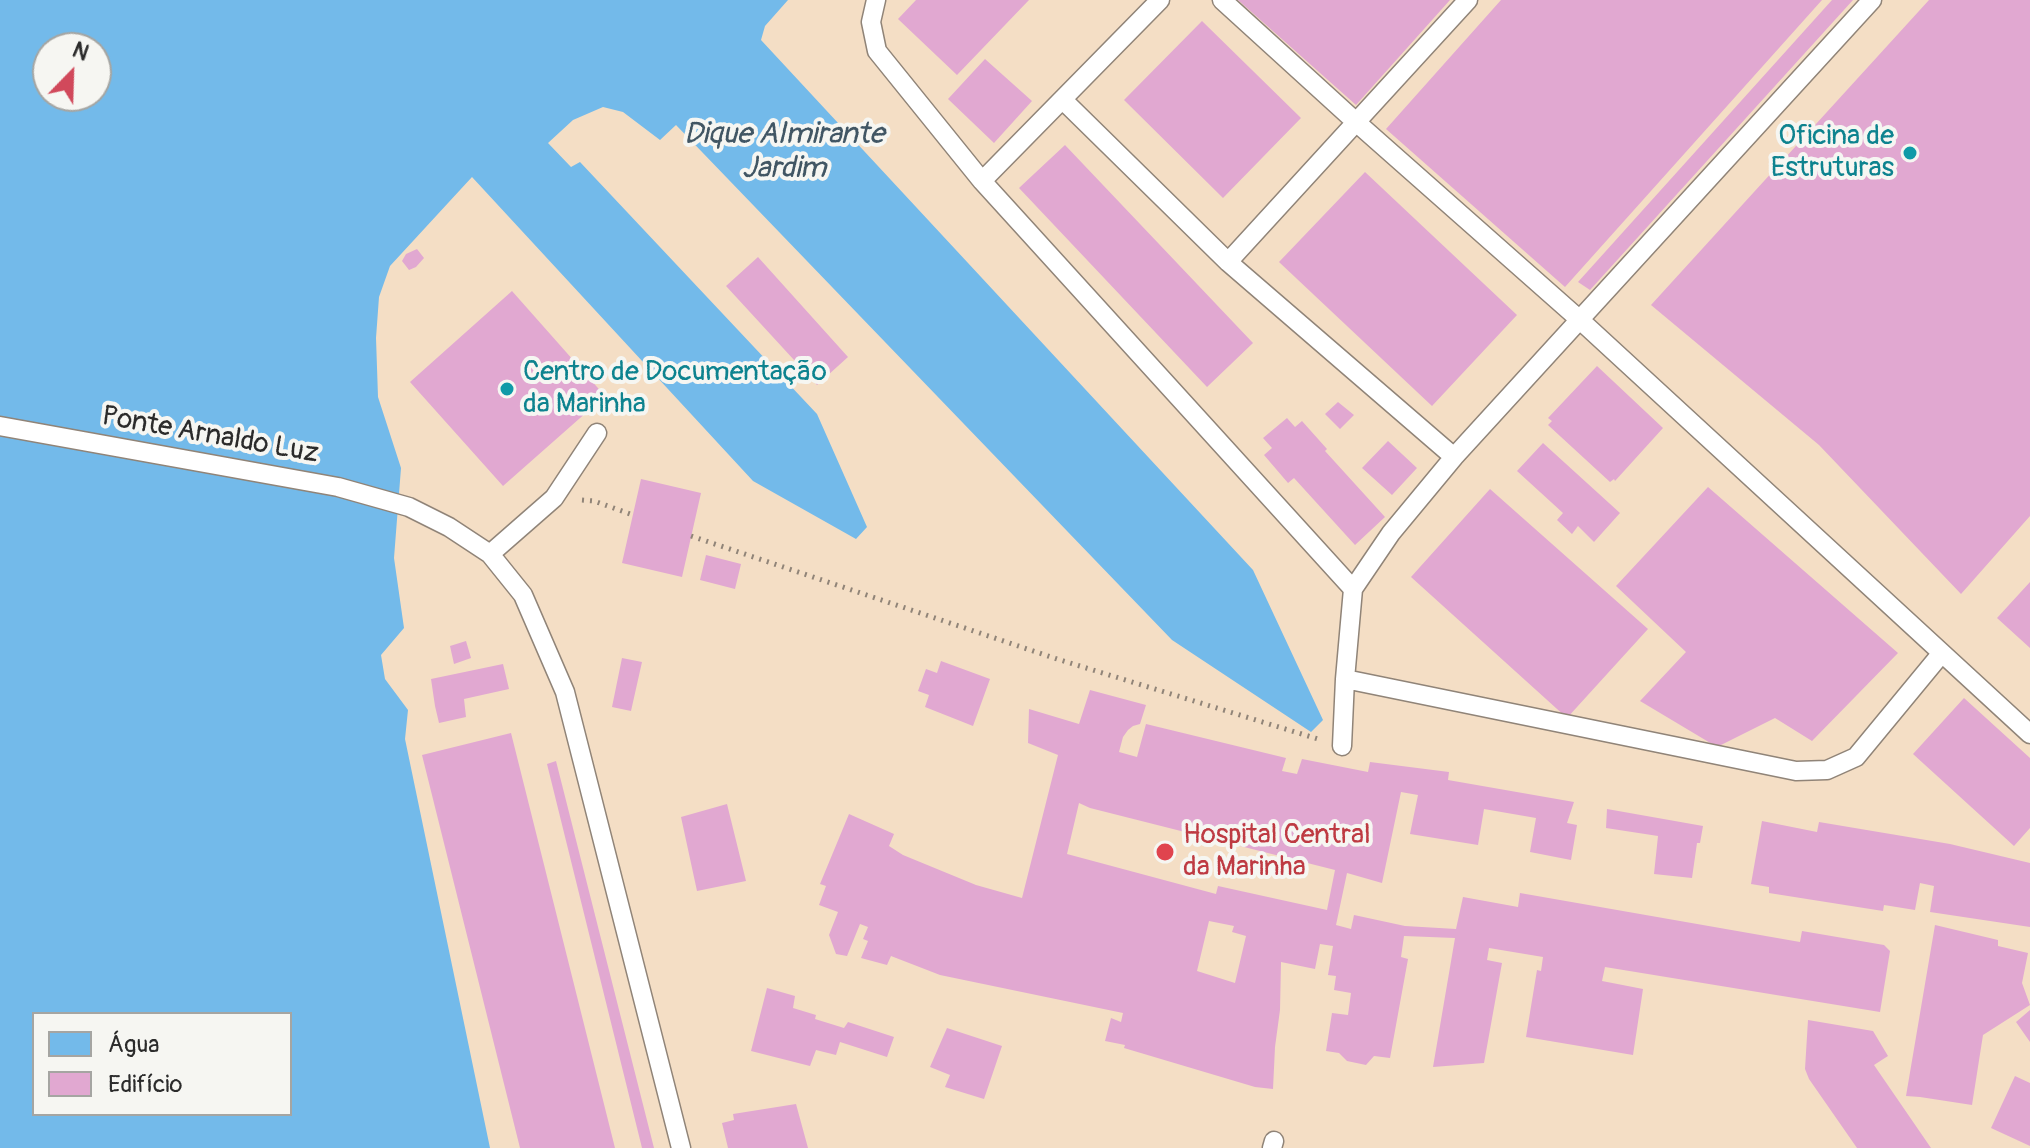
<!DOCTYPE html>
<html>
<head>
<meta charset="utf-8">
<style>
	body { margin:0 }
	#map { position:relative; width:2030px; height:1148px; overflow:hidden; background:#f4dec5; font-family:Pangolin,sans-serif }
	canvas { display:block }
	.legend { position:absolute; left:32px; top:1012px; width:260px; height:104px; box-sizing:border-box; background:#f6f6f2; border:2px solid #a5a5a2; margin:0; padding:10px 14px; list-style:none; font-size:24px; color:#2b2b2b }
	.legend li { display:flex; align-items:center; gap:16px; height:40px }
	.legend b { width:40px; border:2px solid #a5a5a2 }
	.north { position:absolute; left:32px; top:32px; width:80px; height:80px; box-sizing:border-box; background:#f6f6f2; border:2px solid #a5a5a2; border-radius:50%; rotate:23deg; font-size:22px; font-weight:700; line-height:32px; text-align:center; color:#2b2b2b }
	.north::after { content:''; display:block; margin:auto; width:28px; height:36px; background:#d1495b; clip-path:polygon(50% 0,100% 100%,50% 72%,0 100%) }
</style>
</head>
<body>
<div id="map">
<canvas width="2030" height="1148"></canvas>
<ul class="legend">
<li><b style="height:22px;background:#73baea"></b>Água</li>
<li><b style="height:22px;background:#e1a8d1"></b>Edifício</li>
</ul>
<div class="north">N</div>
</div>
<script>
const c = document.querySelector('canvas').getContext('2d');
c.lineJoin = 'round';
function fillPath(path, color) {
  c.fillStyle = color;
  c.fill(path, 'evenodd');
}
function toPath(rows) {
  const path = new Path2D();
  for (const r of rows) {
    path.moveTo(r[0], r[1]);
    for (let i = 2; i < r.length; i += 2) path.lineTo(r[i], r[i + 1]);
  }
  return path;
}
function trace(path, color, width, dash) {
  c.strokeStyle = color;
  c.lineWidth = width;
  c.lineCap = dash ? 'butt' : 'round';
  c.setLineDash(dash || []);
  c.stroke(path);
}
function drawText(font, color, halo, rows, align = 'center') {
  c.font = font + ' Pangolin,sans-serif';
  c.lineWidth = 8;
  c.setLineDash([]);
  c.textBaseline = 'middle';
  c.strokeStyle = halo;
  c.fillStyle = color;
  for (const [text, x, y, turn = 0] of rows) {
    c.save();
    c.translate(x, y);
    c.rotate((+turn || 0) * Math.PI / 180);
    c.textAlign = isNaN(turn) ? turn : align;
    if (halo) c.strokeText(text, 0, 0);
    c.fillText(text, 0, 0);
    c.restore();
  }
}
fillPath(toPath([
	[0,0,788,0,765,26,761,40,1253,570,1323,720,1311,732,1172,640,676,125,660,140,623,112,603,107,573,120,548,143,571,167,580,162,817,414,867,527,856,539,753,481,472,177,390,266,379,297,376,338,378,397,401,468,394,558,404,628,381,655,385,679,408,710,405,739,490,1148,0,1148],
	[48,48,96,48,96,96,48,96],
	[34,1014,290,1014,290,1114,34,1114]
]), '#73baea');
fillPath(toPath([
	[916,0,1029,0,957,75,898,19],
	[1238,0,1450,0,1356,105],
	[1501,0,1822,0,1565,287,1386,129],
	[1832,0,1853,0,1590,290,1578,282],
	[1929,0,2030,0,2030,516,1961,594,1819,445,1651,305],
	[1202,21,1301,118,1223,198,1124,100],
	[985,59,1032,101,994,143,948,99],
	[1065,145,1253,343,1207,387,1019,188],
	[1365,172,1517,315,1432,406,1279,262],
	[417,249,424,258,416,267,409,270,402,261,406,254],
	[758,257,848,357,817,385,726,286],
	[512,291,605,396,503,486,410,382],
	[1597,366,1663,428,1615,481,1614,479,1610,482,1548,425,1552,421,1548,418],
	[1338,402,1354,415,1340,429,1325,414],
	[1287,418,1295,427,1302,421,1327,449,1325,451,1385,517,1355,545,1294,478,1288,483,1264,455,1272,448,1263,438],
	[1388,441,1417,468,1392,495,1362,468],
	[1543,443,1620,513,1594,542,1578,526,1572,534,1557,520,1563,513,1517,471],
	[641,479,701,493,682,577,622,563],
	[1708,487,1898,653,1812,741,1775,718,1717,747,1640,701,1686,652,1616,586],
	[1490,489,1648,629,1567,718,1411,577],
	[706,555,741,564,735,589,700,580],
	[2030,582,2030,648,1997,618],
	[466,641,471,658,454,664,450,646],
	[622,658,642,662,631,711,612,707],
	[941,661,990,679,973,726,925,707,929,695,918,691,926,669,937,673],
	[503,664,509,689,464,699,466,717,439,723,435,706,431,679],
	[1090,690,1146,705,1140,724,1133,726,1128,730,1123,737,1119,752,1137,757,1146,724,1286,758,1282,771,1297,774,1302,759,1368,772,1370,762,1449,772,1448,780,1574,802,1567,823,1577,825,1571,860,1530,852,1536,818,1484,809,1478,845,1410,834,1418,795,1401,792,1382,883,1347,873,1336,925,1351,929,1354,915,1405,926,1456,929,1463,897,1518,907,1520,893,1800,942,1802,931,1884,945,1890,951,1880,1012,1605,967,1602,981,1643,989,1633,1055,1526,1037,1537,970,1541,971,1543,957,1489,948,1487,960,1502,963,1484,1063,1433,1067,1455,938,1404,936,1401,957,1408,959,1390,1058,1374,1056,1366,1065,1347,1061,1339,1053,1326,1051,1332,1013,1348,1015,1351,993,1334,990,1336,976,1328,975,1333,946,1320,944,1315,969,1281,962,1280,1010,1275,1047,1273,1089,1255,1087,1124,1048,1125,1045,1105,1041,1111,1018,1121,1022,1123,1013,940,975,891,956,887,965,861,958,868,941,863,939,868,927,860,924,847,956,836,954,829,935,838,912,819,905,826,886,820,884,849,814,894,834,889,846,903,855,976,885,1022,898,1058,755,1028,743,1029,709,1079,724],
	[1079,803,1090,808,1335,870,1327,910,1218,886,1216,894,1067,854],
	[1209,921,1234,926,1232,932,1246,936,1235,983,1197,971],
	[1964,698,2030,758,2030,828,2014,846,1913,754],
	[511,733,615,1148,520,1148,422,755],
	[556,761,654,1148,642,1148,547,764],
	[727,804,746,881,697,891,681,817],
	[1607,809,1703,826,1700,843,1697,843,1692,878,1654,874,1658,836,1606,828],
	[1762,821,1817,832,1819,822,1950,844,2030,863,2030,927,1930,912,1934,886,1920,883,1915,910,1884,905,1883,911,1769,893,1769,887,1751,884],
	[1935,925,1998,940,1998,946,2028,953,2022,983,2030,1005,1983,1035,1972,1105,1920,1097,1906,1096],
	[767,988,795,996,793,1008,816,1015,815,1019,844,1028,848,1022,894,1037,887,1057,840,1042,836,1055,816,1050,810,1066,751,1051],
	[2030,1010,2030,1042,2016,1022],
	[1808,1020,1873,1031,1888,1056,1874,1065,1931,1148,1857,1148,1809,1079,1805,1069],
	[947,1028,1002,1046,984,1099,945,1087,950,1075,930,1067],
	[2015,1076,2030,1083,2030,1146,1991,1128],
	[796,1104,808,1148,728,1148,722,1123,734,1120,733,1114]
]), '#e1a8d1');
const lane = toPath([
	[876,0,871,22,877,51,982,181,1353,589],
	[1222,0,1356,122,1580,320,2030,734],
	[1063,100,1228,262,1454,457],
	[982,181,1160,0],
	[1228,262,1468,0],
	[0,426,338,487,409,507,449,527,490,554,523,595,565,692,681,1148],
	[490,554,554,498,597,433],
	[1345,679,1796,771,1827,770,1856,757,1941,654],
	[1342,746,1345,679,1353,589,1391,533,1454,457,1872,0],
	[1272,1148,1274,1141]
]);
trace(lane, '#908478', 21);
trace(toPath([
	[582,500,594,501,633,515],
	[691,536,1057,659,1318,739]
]), '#908478', 5, [2, 6]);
trace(lane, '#fff', 18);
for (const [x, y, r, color] of [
	[1910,153,8,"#0f9aa8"],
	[507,389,8,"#0f9aa8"],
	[1165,852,10,"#e0444e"]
]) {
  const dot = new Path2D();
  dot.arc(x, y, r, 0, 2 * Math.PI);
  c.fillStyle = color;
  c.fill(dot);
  trace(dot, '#f6f6f2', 3);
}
drawText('28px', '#0d838f', '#f6f6f2', [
	["Oficina de",1894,137],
	["Estruturas",1894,169],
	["Centro de Documentação",523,373,"left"],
	["da Marinha",523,405,"left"]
], 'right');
drawText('28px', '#2b2b2b', '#f6f6f2', [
	["Ponte Arnaldo Luz",210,436,10]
]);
drawText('28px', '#be3a42', '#f6f6f2', [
	["Hospital Central",1183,836],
	["da Marinha",1183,868]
], 'left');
drawText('italic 30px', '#415664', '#f6f6f2', [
	["Dique Almirante",784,135],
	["Jardim",784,169]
]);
</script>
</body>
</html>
